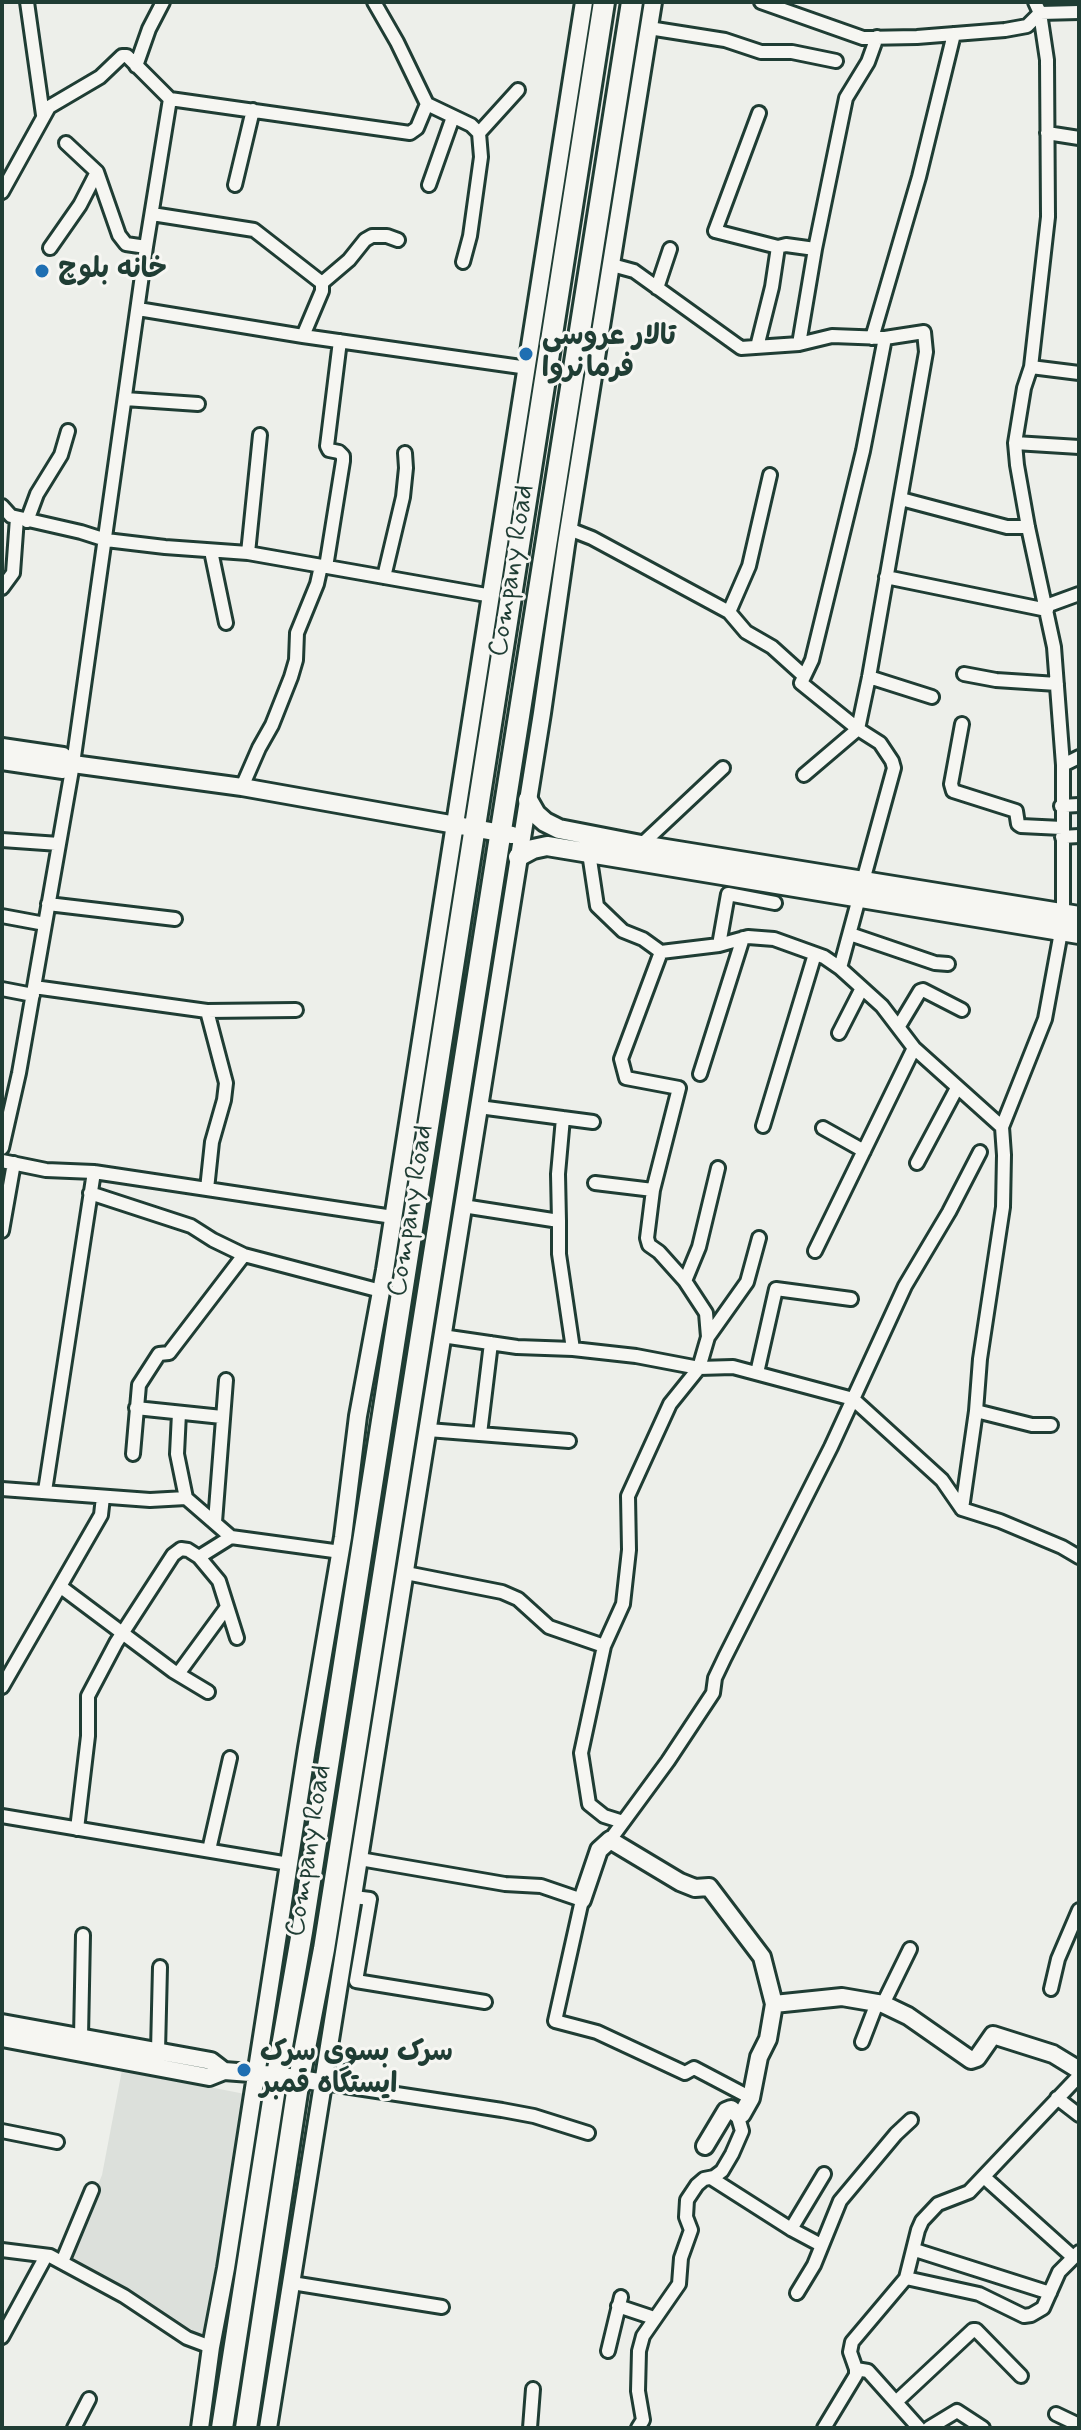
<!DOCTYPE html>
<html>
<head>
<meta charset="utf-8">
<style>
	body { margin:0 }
	#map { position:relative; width:1081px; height:2430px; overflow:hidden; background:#edefea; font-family:Mynerve,sans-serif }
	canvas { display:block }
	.frame { position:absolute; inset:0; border:4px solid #1f3d34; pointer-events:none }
</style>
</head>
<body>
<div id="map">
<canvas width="1081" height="2430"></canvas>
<div class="frame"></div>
</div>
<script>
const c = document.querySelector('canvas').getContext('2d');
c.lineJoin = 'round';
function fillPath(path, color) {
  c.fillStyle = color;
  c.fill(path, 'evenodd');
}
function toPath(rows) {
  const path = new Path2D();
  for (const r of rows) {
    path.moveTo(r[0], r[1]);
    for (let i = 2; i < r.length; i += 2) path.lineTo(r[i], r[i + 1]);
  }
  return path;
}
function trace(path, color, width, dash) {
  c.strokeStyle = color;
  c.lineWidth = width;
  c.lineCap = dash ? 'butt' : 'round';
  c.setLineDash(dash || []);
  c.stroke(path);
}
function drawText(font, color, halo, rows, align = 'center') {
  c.font = font + ' Mynerve,"Playpen Sans Arabic",sans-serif';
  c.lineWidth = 6;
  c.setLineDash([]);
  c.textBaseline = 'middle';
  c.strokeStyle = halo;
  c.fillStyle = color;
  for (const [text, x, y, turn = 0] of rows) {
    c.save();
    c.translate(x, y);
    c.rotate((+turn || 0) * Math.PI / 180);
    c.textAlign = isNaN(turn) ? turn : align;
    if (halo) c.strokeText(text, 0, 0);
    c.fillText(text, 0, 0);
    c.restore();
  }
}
fillPath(toPath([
	[122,2070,245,2094,208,2353,67,2261,102,2175]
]), '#dce0db');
const minor = toPath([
	[27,2,43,115],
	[761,2,863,38,917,37,1005,30,1027,26,1040,13,1079,12],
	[1035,2,1040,13,1047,60,1048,217,1031,367,1024,388,1015,443,1017,465,1028,527,1054,647,1063,765,1063,914],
	[649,28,725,40,761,52,792,52,836,61],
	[136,66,149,29,163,2],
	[427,104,471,125,479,133,481,157,470,236,463,262],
	[759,113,715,231,778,247,786,245,815,249],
	[479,133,518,90],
	[1047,133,1079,138],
	[66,143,97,172,119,235,126,244,146,247],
	[235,185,253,110],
	[429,185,453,117],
	[2,192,49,107,100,77,122,56,127,56,170,99,410,133,417,128,427,104,397,42,374,2],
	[152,214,254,230,322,283],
	[50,248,80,205,97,172],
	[612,265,634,271,741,348,799,344,832,336,885,338,924,332,926,352,869,677,858,729,804,775],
	[657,288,670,249],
	[138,309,303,336,528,368],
	[303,336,322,291,322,283,349,260,365,240,372,236,387,236,398,240],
	[872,338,919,177,954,34],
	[799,344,815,249,846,98,868,62,877,37],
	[757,347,772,287,778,247],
	[1031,367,1079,373],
	[125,399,198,404],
	[1015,443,1079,447],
	[901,499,1007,527,1028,527],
	[2,506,11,516,81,532,106,540,165,547,248,553,492,596],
	[27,521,37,494,61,455,68,431],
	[569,529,592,538,729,612,746,632,772,647,803,675],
	[211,551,226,623],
	[248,553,260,435],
	[326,567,343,461,343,456,339,452,329,450,327,446,340,341],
	[384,577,403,497,406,468,405,453],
	[886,577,1047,610],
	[2,588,13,573,17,518],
	[1046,606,1079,594],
	[729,612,749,566,770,475],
	[964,674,996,680,1057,684],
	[869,677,932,697],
	[962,724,951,784,953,791,1016,811,1018,824,1021,826,1062,828],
	[1063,765,1079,757],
	[242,787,259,748,272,725,291,677,296,660,297,633,317,584,321,566],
	[1061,806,1079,805],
	[1062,837,1079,836],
	[2,840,59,844],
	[641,845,723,768],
	[589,853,597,906,623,931,643,939,661,952,719,945,748,937,774,939,824,957,840,968,882,1006,914,1048,1002,1127],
	[863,881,894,768,892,761,880,743,858,729,801,683,812,660,863,451,885,338],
	[48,904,175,919],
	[2,916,45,924],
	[850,934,935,963,948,964],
	[719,945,728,894,775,903],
	[840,968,859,898],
	[34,987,207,1011,296,1010],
	[2,989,33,995],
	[899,1026,920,991,923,990,962,1010],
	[839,1033,862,988],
	[700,1074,743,938],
	[479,1107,593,1122],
	[763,1126,815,954],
	[823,1128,864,1151],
	[2,1148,19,1073,73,764,146,247,170,99],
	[2,1161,46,1170,94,1172,393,1217],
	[917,1163,957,1088],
	[595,1183,653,1190],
	[207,1189,212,1142,224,1100,226,1083,207,1011],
	[90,1193,191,1226,213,1240,244,1255,381,1291],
	[463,1206,559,1221,559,1254,573,1349],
	[559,1221,558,1174,563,1118],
	[2,1231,14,1163],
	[815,1251,914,1048],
	[685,1281,699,1247,718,1168],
	[442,1336,517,1347,573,1349,636,1356,699,1368,733,1367,853,1399,942,1480,962,1509,1000,1521,1062,1547,1079,1557],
	[708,1337,747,1282,759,1238],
	[757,1373,776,1289,851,1299],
	[136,1408,222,1417],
	[976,1411,1032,1425,1051,1425],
	[179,1413,177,1454,186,1498],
	[428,1430,569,1441],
	[480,1434,491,1343],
	[133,1454,139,1385,159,1354,169,1353,244,1255],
	[2,1489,150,1500,186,1498,231,1537,341,1552],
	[45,1491,94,1172],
	[962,1509,976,1411,980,1359,1003,1207,1004,1155,1002,1127,1045,1019,1061,932],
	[215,1522,226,1380],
	[199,1557,231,1537],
	[406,1573,502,1592,518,1599,549,1627,604,1646],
	[61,1587,173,1671,208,1692],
	[178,1674,227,1607],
	[2,1687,101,1515,103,1497],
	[2,1816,289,1864],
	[623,1822,604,1816,589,1804,581,1753,604,1646,623,1604,629,1550,628,1496,670,1404,699,1368,708,1337,706,1313,685,1281,659,1252,649,1245,647,1238,653,1190,679,1088,626,1078,621,1059,661,952],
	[77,1829,88,1736,88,1696,116,1643,173,1555,181,1549,188,1550,199,1557,219,1581,237,1638],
	[610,1840,668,1761,713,1693,715,1678,725,1657,831,1447,905,1286,949,1212,980,1152],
	[209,1850,230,1758],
	[360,1859,505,1884,541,1886,582,1900,555,2021,597,2032,685,2073,694,2068,751,2098],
	[354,1897,370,1899,356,1981,485,2002],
	[1051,1989,1058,1959,1079,1910],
	[883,2004,910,1949],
	[81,2037,83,1935],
	[862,2042,877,2003],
	[158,2051,160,1967],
	[324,2083,502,2110,534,2116,588,2133],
	[1057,2098,1079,2115],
	[2,2131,57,2142],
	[984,2177,1073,2257],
	[711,2178,791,2229,821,2245],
	[791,2229,824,2174],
	[2,2250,50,2256,124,2296,187,2338,211,2347],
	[915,2250,1050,2293],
	[62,2262,92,2190],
	[906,2278,979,2294,1024,2316,1031,2315,1043,2308,1059,2272,1079,2252],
	[292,2283,442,2307],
	[797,2293,814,2265,840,2201,896,2134,911,2120],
	[618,2306,654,2318],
	[2,2337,46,2256],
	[608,2351,621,2297],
	[856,2369,868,2371,919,2428],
	[897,2401,973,2330,976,2330,1021,2376],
	[1056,2414,1079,2425],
	[74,2428,89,2399],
	[530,2428,533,2389],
	[638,2428,643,2420,638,2391,639,2351,643,2336,679,2284,681,2258,691,2230,686,2217,687,2200,697,2185,704,2179,714,2177,722,2171,732,2154,742,2131,737,2114],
	[824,2428,856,2375,856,2369,850,2352,852,2342,906,2278,918,2230,922,2221,938,2204,969,2192,1079,2076],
	[929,2428,957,2411,983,2428]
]);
const tertiary = toPath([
	[2,747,63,756,73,764,242,787,512,835],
	[2,761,63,770,73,764],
	[582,1900,599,1850,610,1840,680,1882,695,1888,709,1887,762,1957,774,2004,768,2039,759,2057,751,2098,742,2114,737,2114,731,2109,726,2111,705,2146],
	[774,2004,842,1997,883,2004,908,2016,971,2060,977,2058,993,2035,1053,2054,1079,2070],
	[2,2023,211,2061,224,2071],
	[2,2038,209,2077,224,2071,277,2075,324,2083],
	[200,2428,211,2347,226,2268,307,1748,343,1537,358,1416,385,1270,584,2],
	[268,2428,542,713,566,545,653,2]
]);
const secondary = toPath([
	[528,800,536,814,545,822,559,829,641,845,1079,916],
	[518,857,533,849,547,846,1079,934]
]);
const trunk = toPath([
	[222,2428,277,2075,302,1932,604,2],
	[246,2428,299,2079,324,1949,632,2]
]);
trace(minor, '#1f3d34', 18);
trace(tertiary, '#1f3d34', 22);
trace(secondary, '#1f3d34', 24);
trace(trunk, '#1f3d34', 26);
trace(minor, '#f6f6f2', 12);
trace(tertiary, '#f6f6f2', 16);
trace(secondary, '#f6f6f2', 18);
trace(trunk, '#f6f6f2', 20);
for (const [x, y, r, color] of [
	[42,271,8,"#1f6fb2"],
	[526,354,8,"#1f6fb2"],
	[244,2070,8,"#1f6fb2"]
]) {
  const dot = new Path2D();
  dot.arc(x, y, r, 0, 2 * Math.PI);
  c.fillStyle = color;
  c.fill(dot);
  trace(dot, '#f6f6f2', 3);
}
drawText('bold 28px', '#1f3d34', '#f6f6f2', [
	["خانه بلوچ",58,271],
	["تالار عروسی",542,338],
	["فرمانروا",542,370],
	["سرک بسوی سرک",260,2054],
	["ایستگاه قمبر",260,2086]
], 'left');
drawText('28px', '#1f3d34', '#f6f6f2', [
	["Company Road",513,571,-81],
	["Company Road",412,1211,-81],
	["Company Road",310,1851,-81]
]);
</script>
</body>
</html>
